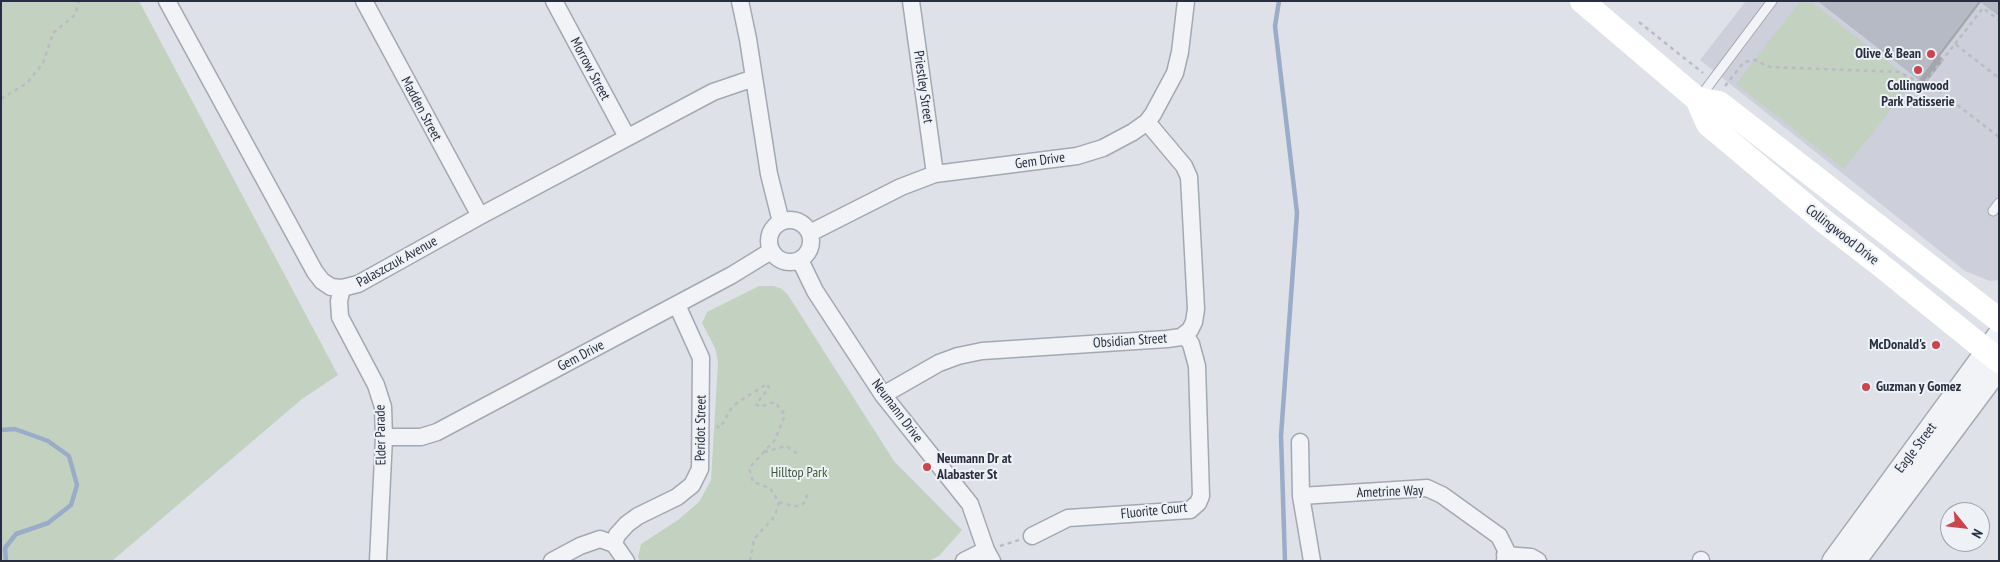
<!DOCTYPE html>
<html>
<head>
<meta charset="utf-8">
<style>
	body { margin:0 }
	#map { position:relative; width:2000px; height:562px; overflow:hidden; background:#dfe1e8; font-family:"PT Sans Narrow",sans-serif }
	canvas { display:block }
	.frame { position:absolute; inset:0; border:2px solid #282e3f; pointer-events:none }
	.north { position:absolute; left:1940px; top:502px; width:50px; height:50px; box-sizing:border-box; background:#eef1f5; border:1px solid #9fa3ac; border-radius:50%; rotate:119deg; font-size:14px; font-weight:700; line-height:20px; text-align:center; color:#282e3f }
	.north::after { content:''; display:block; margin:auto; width:18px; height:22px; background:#cc454d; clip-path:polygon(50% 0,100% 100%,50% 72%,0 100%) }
</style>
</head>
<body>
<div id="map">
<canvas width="2000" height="562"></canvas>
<div class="frame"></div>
<div class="north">N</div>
</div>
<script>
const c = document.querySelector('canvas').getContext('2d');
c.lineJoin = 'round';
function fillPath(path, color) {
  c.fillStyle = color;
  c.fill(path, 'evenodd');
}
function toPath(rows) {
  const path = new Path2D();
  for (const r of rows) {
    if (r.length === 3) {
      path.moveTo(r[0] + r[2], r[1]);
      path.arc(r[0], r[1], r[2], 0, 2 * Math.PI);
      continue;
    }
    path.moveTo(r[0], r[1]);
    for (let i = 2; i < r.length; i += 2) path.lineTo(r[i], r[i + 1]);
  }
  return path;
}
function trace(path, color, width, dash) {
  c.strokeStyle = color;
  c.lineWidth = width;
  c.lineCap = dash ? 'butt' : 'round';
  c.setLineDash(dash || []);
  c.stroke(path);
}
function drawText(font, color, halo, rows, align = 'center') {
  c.font = font + ' "PT Sans Narrow",sans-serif';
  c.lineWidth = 4;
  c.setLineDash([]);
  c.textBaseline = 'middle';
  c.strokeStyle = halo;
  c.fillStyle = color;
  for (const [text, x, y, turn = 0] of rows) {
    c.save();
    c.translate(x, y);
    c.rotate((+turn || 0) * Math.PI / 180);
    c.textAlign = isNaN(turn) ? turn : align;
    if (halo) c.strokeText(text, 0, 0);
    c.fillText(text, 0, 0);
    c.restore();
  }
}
fillPath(toPath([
	[1746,1,1999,1,1999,280,1990,281,1965,271,1700,60]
]), '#cdd0da');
fillPath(toPath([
	[1,1,139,1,338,375,302,399,112,561,1,561],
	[1800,1,1810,1,1913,81,1844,169,1736,84],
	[759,286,774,286,782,289,788,295,894,461,962,530,939,556,929,561,640,561,638,557,641,544,678,520,699,502,711,480,718,362,715,348,702,323,707,312]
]), '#c3d2c0');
fillPath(toPath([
	[1818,1,1999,1,1999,16,1981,2,1940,56,1944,60,1925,84]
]), '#0003');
trace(toPath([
	[1279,1,1275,26,1297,213,1281,436,1285,561],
	[1,430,15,429,48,441,69,456,77,485,71,505,48,523,16,534,5,548,6,561]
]), '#9aacc8', 4.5);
fillPath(toPath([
	[1818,1,1979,1,1919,80],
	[1980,1,1999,1,1999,16]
]), '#b6bac5');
const service = toPath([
	[1700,97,1772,1],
	[1993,211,1999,203]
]);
const minor = toPath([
	[167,1,315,272,322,281,331,287,342,288,358,284,480,216,713,92,754,78],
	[364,1,480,216],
	[554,1,627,137],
	[740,1,748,39,769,174,781,222],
	[911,1,935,174],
	[790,241,21],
	[810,233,901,187,935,174,1077,156,1103,148,1133,132,1147,122,1153,114,1175,73,1180,52,1186,1],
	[800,260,815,291,883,395,970,504,986,550,992,561],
	[342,288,339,301,340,317,376,385,383,407,384,437,378,561],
	[883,395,939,363,958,356,982,351,1167,339,1181,337,1190,330,1194,322,1196,309,1189,177,1184,166,1147,122],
	[384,437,421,437,437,432,732,275,771,251],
	[1300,442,1301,496,1312,561],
	[1301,496,1427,488,1442,495,1499,536,1506,550,1505,561],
	[1032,536,1068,518,1190,510,1198,503,1201,496,1197,366,1191,344,1185,335],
	[614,544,617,535,627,524,638,516,677,497,692,485,700,469,701,358,677,305],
	[1505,555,1531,557,1538,561],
	[552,561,580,546,600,539,614,544,626,561],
	[964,561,986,550],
	[1701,561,1701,560]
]);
const tertiary = toPath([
	[1833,561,1999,334],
	[1855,561,1999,368]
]);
trace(service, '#a4a8b2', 11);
trace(minor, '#a4a8b2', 19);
trace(tertiary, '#a4a8b2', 24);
trace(toPath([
	[1639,22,1703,73],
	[1955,44,1983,8,1999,20],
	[1926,81,1955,44,1999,78],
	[1725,86,1744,62,1755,60,1770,67,1899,72,1917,81,1926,81,1999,137],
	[1,99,27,83,43,63,53,33,75,15,79,1],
	[716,426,720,428,731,409,738,402,767,384],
	[764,452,786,446,798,454],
	[779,502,793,506,800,506,806,501,807,493],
	[1000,546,1019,540],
	[750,561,754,539,775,516,779,502,770,488,753,482,749,468,775,440,785,415,775,402,759,407,756,404,769,388,767,384]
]), '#b9bcc3', 2.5, [4, 4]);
trace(service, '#f1f3f6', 9);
trace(minor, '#f1f3f6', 16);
trace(tertiary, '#f1f3f6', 21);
trace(toPath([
	[1582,1,1697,99,1708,124,1825,222,1878,263,1999,361],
	[1697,99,1719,103,1999,320]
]), '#fff', 24);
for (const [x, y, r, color] of [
	[1931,54,5,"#cc454d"],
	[1918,70,5,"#cc454d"],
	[1936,345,5,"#cc454d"],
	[1866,387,5,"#cc454d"],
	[927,467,5,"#cc454d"]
]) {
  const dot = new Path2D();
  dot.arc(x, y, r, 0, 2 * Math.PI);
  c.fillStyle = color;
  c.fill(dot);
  trace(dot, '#eef1f5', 2);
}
drawText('bold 14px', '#282e3f', '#eef1f5', [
	["Olive & Bean",1921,54],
	["Collingwood",1918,86,"center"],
	["Park Patisserie",1918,102,"center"],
	["McDonald's",1926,345],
	["Guzman y Gomez",1876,387,"left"],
	["Neumann Dr at",937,459,"left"],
	["Alabaster St",937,475,"left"]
], 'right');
drawText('14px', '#282e3f', '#eef1f5', [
	["Morrow Street",590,69,62],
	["Priestley Street",923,87,82],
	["Madden Street",421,109,62],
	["Gem Drive",1040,161,-8],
	["Collingwood Drive",1842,235,38],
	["Palaszczuk Avenue",397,262,-29],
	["Obsidian Street",1130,341,-4],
	["Gem Drive",581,356,-28],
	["Neumann Drive",897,411,53],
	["Peridot Street",701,428,-89],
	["Elder Parade",381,435,-91],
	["Eagle Street",1916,448,-53],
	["Ametrine Way",1390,492,-2],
	["Fluorite Court",1154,511,-6]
]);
drawText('14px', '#395a35', '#eef1f5', [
	["Hilltop Park",799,473]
]);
</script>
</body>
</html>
